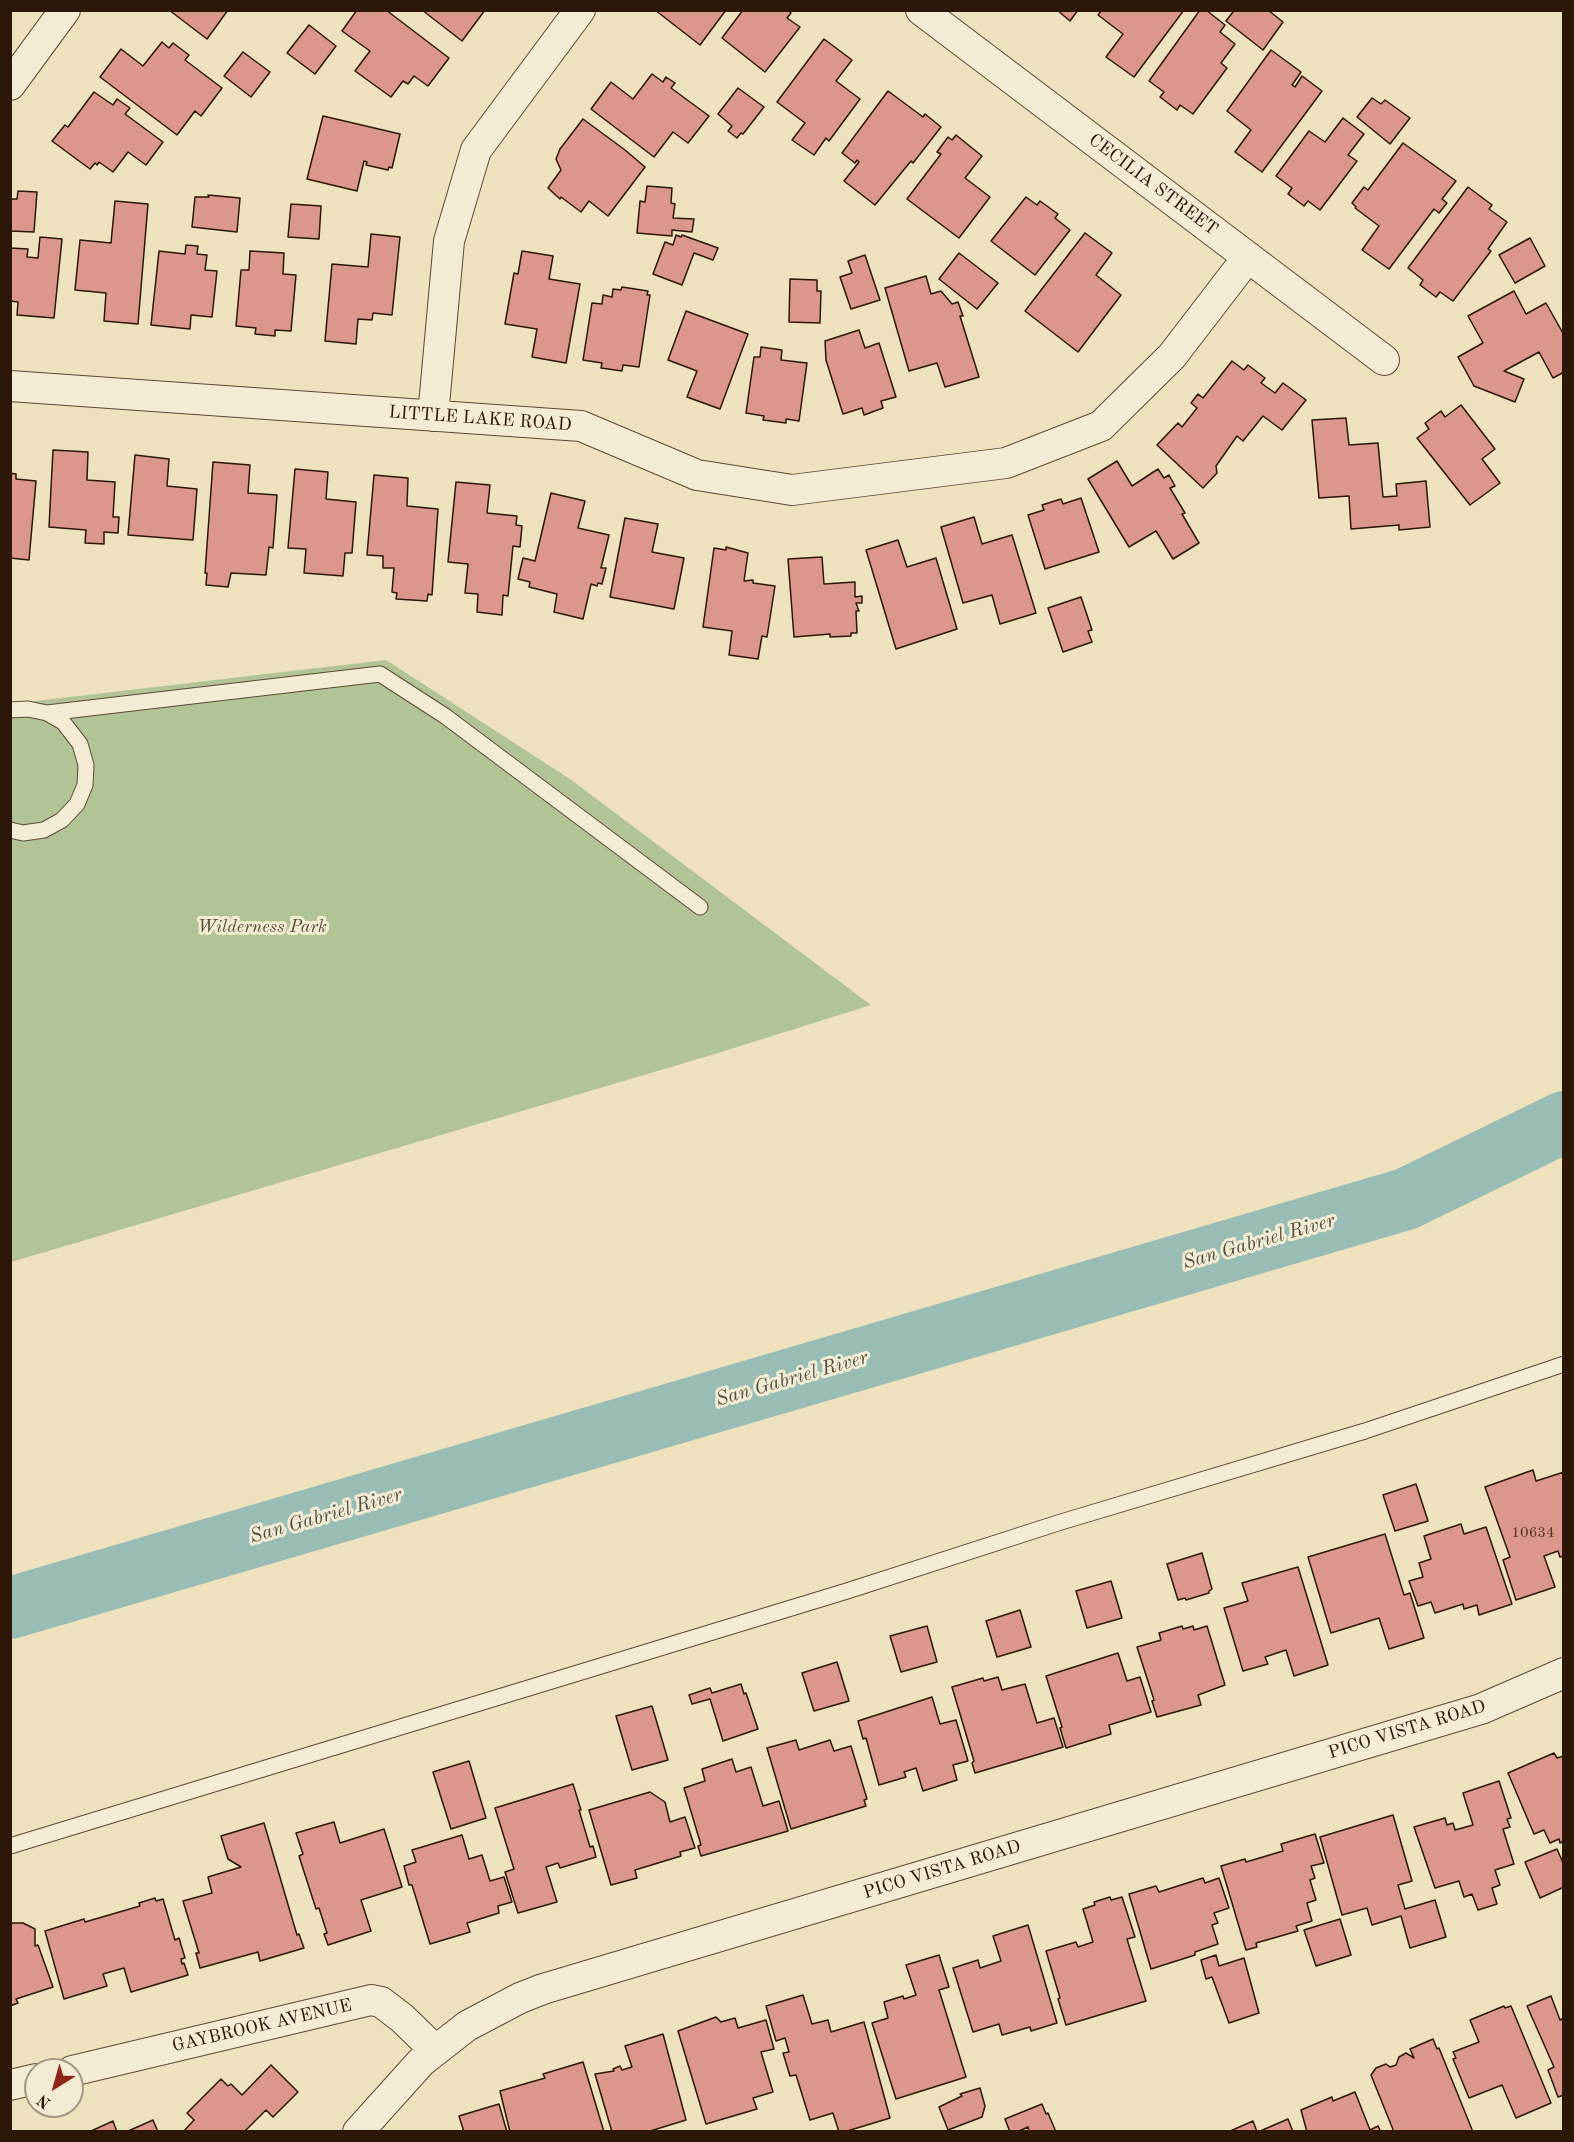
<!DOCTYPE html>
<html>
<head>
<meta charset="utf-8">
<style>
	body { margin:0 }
	#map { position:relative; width:1574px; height:2142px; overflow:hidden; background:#ede1be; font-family:"Old Standard TT",serif }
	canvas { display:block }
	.frame { position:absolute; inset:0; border:12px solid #2c1708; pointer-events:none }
	.north { position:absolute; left:24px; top:2058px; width:60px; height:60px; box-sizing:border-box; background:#f3ecd5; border:2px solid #a39783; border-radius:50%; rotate:217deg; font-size:16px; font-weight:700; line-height:24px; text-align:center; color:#2c1708 }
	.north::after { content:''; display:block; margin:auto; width:21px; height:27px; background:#8f2418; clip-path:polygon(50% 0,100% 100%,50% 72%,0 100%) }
</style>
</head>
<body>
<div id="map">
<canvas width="1574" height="2142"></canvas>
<div class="frame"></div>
<div class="north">N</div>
</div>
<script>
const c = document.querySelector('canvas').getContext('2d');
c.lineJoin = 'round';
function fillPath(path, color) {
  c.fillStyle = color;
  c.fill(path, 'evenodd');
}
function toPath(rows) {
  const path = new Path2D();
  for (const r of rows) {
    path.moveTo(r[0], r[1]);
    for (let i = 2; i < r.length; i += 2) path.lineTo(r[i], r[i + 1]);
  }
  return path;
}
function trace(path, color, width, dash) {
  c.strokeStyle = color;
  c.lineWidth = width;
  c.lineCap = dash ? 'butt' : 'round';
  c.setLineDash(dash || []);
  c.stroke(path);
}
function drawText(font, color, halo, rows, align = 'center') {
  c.font = font + ' "Old Standard TT",serif';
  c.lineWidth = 6;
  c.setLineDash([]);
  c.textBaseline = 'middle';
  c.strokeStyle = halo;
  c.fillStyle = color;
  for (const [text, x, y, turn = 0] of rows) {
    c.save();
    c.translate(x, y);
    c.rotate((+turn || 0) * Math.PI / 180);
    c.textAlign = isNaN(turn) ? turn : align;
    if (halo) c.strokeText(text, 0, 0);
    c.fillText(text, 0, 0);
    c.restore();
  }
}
fillPath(toPath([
	[386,660,570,779,871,1005,715,1054,11,1262,10,704]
]), '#b2c496');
trace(toPath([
	[10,1608,1406,1199,1564,1122]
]), '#99bdb4', 62);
const building = toPath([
	[169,10,228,10,207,39,169,10],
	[357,10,386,10,449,58,428,86,414,76,408,84,403,81,391,97,355,71,370,51,342,31,357,10],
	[422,10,485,10,462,41,422,10],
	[655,10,726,10,700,45,655,10],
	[743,10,788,10,791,13,787,18,800,27,765,72,722,38,743,10],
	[1057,10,1078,10,1070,21,1057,10],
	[1102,10,1184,10,1134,77,1106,57,1123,34,1098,15,1102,10],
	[1200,10,1206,10,1225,25,1220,32,1235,44,1221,63,1227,68,1193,114,1180,105,1177,110,1160,97,1164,92,1149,81,1200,10],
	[1232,10,1268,10,1283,22,1263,50,1226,21,1233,12,1232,10],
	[309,25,336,46,315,74,287,53,309,25],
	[824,39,852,60,836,81,860,99,829,141,826,138,814,155,792,140,805,123,777,102,824,39],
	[162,42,169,48,173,43,189,55,185,60,222,88,201,116,195,111,177,135,100,77,121,49,143,66,162,42],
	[1271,50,1301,72,1292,85,1295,87,1302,76,1322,91,1262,172,1235,152,1251,130,1227,111,1271,50],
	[243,52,270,72,251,97,224,76,243,52],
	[652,74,663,82,666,77,675,83,671,88,709,116,688,143,673,132,654,157,591,109,611,82,633,99,652,74],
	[738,88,764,107,743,134,741,133,737,138,728,131,732,126,718,114,738,88],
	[888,91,923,117,925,114,941,127,913,163,911,161,875,205,844,181,859,162,857,160,855,163,842,153,888,91],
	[94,92,113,105,117,99,130,108,125,114,163,142,146,165,128,152,113,172,99,162,97,165,95,163,90,169,52,141,65,125,68,127,94,92],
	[1372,98,1381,104,1385,100,1410,118,1390,144,1357,117,1372,98],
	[323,116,400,134,392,168,389,167,388,170,366,165,367,162,364,161,357,191,307,179,323,116],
	[1343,118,1364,134,1348,155,1357,161,1320,210,1308,201,1304,206,1288,194,1292,188,1276,176,1309,131,1325,142,1343,118],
	[583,119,625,150,645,167,608,216,589,201,581,212,561,197,560,199,548,188,561,170,556,159,560,149,583,119],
	[956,135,982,156,965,178,990,197,959,238,907,199,941,154,937,152,948,137,952,140,956,135],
	[1403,143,1456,181,1442,199,1447,203,1439,213,1434,209,1389,269,1362,250,1379,226,1355,208,1356,207,1352,203,1364,187,1368,190,1403,143],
	[647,186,672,188,671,203,675,204,673,218,694,219,692,232,672,230,672,236,637,233,640,201,645,202,647,186],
	[1468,187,1492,205,1489,209,1507,222,1488,249,1491,251,1453,301,1440,292,1436,297,1420,285,1423,280,1408,268,1468,187],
	[18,191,37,192,34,232,10,231,10,199,17,199,18,191],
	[208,195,240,198,237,232,192,227,195,197,209,197,208,195],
	[1026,197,1037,205,1040,201,1058,214,1055,218,1070,230,1035,275,991,241,1026,197],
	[115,201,148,204,138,324,104,321,106,293,75,290,80,240,111,243,115,201],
	[291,204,321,206,319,239,288,237,291,204],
	[1085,233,1112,253,1096,275,1121,295,1078,352,1025,311,1085,233],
	[371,234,400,237,392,315,373,313,372,320,358,319,356,344,325,341,332,264,368,267,371,234],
	[676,235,681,237,682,235,718,248,713,260,694,253,682,285,653,274,665,242,673,245,676,235],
	[40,237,62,239,54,318,17,315,18,302,10,301,10,248,28,249,27,257,38,258,40,237],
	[1530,238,1545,266,1515,283,1499,255,1530,238],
	[186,245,198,246,197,254,207,255,205,270,217,271,212,317,191,315,190,329,151,325,159,251,185,254,186,245],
	[250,251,284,253,283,274,296,275,291,331,275,330,275,336,255,334,256,328,236,326,241,270,249,270,250,251],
	[522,251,553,256,549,279,580,284,566,363,532,357,537,329,505,324,514,273,518,274,522,251],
	[959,253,998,283,977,309,939,279,959,253],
	[865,255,880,300,851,309,840,277,852,273,848,261,865,255],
	[926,276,931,294,941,291,952,304,958,302,963,316,960,316,979,377,945,387,937,363,909,371,885,288,926,276],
	[790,279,817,280,817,291,821,291,820,323,789,322,790,279],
	[622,287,648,291,647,295,650,295,639,367,623,365,622,371,601,368,602,363,583,360,592,303,602,304,603,295,612,297,613,289,621,290,622,287],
	[1514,291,1526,314,1546,303,1564,335,1564,372,1553,378,1539,352,1504,371,1524,379,1515,402,1474,386,1458,357,1483,343,1468,316,1514,291],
	[686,311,748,334,720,409,687,397,697,371,668,360,686,311],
	[859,330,865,348,879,343,896,397,881,401,883,408,864,415,862,408,843,414,826,360,825,341,859,330],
	[761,347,782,350,781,360,807,363,799,421,786,419,786,423,763,420,764,416,746,413,754,357,760,357,761,347],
	[1232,361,1244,370,1248,365,1265,378,1261,383,1275,393,1283,383,1306,400,1282,430,1263,416,1243,441,1237,436,1216,466,1217,473,1203,488,1157,445,1178,423,1182,427,1197,408,1191,403,1198,394,1203,398,1232,361],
	[1461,405,1495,449,1482,459,1500,483,1470,505,1417,438,1429,429,1425,423,1441,411,1445,417,1461,405],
	[1346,418,1349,445,1378,443,1383,497,1397,496,1396,484,1426,481,1430,527,1399,530,1399,525,1351,529,1349,496,1319,498,1312,420,1346,418],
	[53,450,88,452,87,480,115,482,113,517,119,517,118,533,104,532,104,544,85,543,86,530,49,527,53,450],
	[135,455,169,459,167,486,197,489,193,540,128,535,135,455],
	[1117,461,1132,486,1158,469,1164,478,1169,475,1175,486,1170,488,1185,513,1182,514,1199,543,1173,559,1156,531,1129,547,1088,479,1117,461],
	[213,462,250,465,248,493,277,495,273,548,269,547,266,575,231,573,228,587,206,585,207,573,205,573,213,462],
	[295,469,328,472,326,499,356,502,352,553,345,553,343,576,304,573,306,549,288,548,295,469],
	[10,473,16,474,16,479,36,481,29,560,10,558,10,473],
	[374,475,408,478,407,506,438,509,432,595,428,594,427,601,396,599,397,593,392,592,394,568,383,568,383,556,367,555,374,475],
	[456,482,490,485,487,513,517,516,516,525,522,526,520,547,513,546,508,596,503,595,502,615,477,612,478,594,465,593,468,564,448,562,456,482],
	[551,493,585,501,578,528,609,535,601,568,606,568,602,584,598,583,597,586,591,584,583,619,554,612,557,594,529,587,530,582,518,579,523,558,535,561,551,493],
	[1081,498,1099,552,1045,569,1028,515,1044,510,1042,505,1061,499,1063,504,1081,498],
	[974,517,982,544,1012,535,1036,613,1000,624,992,595,963,603,941,527,974,517],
	[625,518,658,524,652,552,684,558,674,609,610,597,625,518],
	[898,540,907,567,936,558,957,629,896,649,866,550,898,540],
	[726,547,748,553,744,581,753,580,753,583,775,586,767,637,762,636,758,659,729,655,732,631,703,627,714,548,726,550,726,547],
	[822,557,824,584,855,582,855,597,862,596,862,603,856,603,859,611,856,611,857,633,851,633,851,636,830,637,830,634,794,637,788,559,822,557],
	[1081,597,1092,630,1088,631,1092,642,1063,652,1048,608,1081,597],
	[1533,1470,1536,1481,1564,1472,1564,1556,1560,1557,1558,1551,1544,1556,1555,1587,1516,1600,1503,1560,1510,1557,1485,1487,1533,1470],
	[1416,1484,1428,1521,1395,1531,1383,1495,1416,1484],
	[1461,1524,1464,1534,1486,1527,1512,1604,1479,1615,1477,1605,1464,1609,1463,1604,1435,1613,1431,1602,1418,1606,1409,1581,1423,1577,1419,1563,1431,1559,1424,1536,1461,1524],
	[1385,1534,1404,1595,1410,1593,1424,1638,1389,1649,1379,1618,1331,1633,1308,1557,1385,1534],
	[1202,1553,1212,1589,1209,1591,1209,1593,1186,1600,1185,1598,1178,1600,1167,1564,1202,1553],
	[1298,1567,1328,1665,1294,1676,1286,1650,1265,1657,1268,1664,1243,1671,1224,1608,1248,1601,1242,1583,1298,1567],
	[1111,1581,1122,1618,1087,1628,1076,1591,1111,1581],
	[1020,1610,1031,1647,997,1657,986,1621,1020,1610],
	[927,1626,937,1662,901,1672,890,1636,927,1626],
	[1182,1626,1183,1629,1193,1626,1194,1630,1207,1626,1225,1685,1198,1695,1201,1705,1157,1717,1152,1701,1154,1700,1137,1647,1161,1640,1159,1633,1182,1626],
	[1118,1653,1127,1681,1140,1677,1151,1712,1109,1725,1111,1734,1066,1748,1060,1728,1062,1727,1046,1676,1118,1653],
	[837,1662,849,1701,814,1711,802,1673,837,1662],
	[998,1677,1002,1690,1025,1684,1037,1723,1054,1718,1063,1747,975,1773,972,1763,974,1761,952,1687,983,1678,984,1681,998,1677],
	[741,1684,744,1694,746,1693,758,1729,723,1741,710,1699,692,1704,689,1695,710,1688,712,1693,741,1684],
	[932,1697,940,1724,956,1720,968,1761,953,1765,957,1780,923,1791,916,1768,904,1772,906,1777,879,1785,866,1738,863,1739,858,1721,932,1697],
	[652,1706,668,1760,632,1770,616,1716,652,1706],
	[796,1740,799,1750,830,1740,834,1751,851,1746,867,1799,864,1800,866,1806,791,1829,767,1748,796,1740],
	[1554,1753,1557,1758,1564,1756,1564,1841,1560,1843,1559,1839,1550,1843,1544,1830,1534,1834,1508,1773,1554,1753],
	[732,1759,736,1772,751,1767,763,1806,779,1801,788,1831,701,1856,698,1846,701,1845,684,1788,705,1781,702,1769,732,1759],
	[469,1761,486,1818,451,1829,433,1772,469,1761],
	[1499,1781,1511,1818,1507,1819,1510,1827,1503,1829,1514,1864,1495,1870,1500,1885,1492,1888,1497,1904,1478,1910,1472,1894,1464,1897,1459,1881,1435,1888,1414,1827,1445,1818,1447,1825,1453,1823,1455,1830,1473,1825,1463,1793,1499,1781],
	[573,1784,581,1810,579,1810,590,1847,593,1846,596,1857,560,1868,558,1863,546,1867,557,1902,518,1913,505,1872,514,1869,495,1808,573,1784],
	[650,1792,665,1802,670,1822,685,1817,695,1848,680,1852,681,1856,635,1870,637,1878,611,1885,589,1810,650,1792],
	[1393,1815,1412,1881,1398,1885,1405,1909,1435,1900,1446,1937,1410,1948,1401,1916,1372,1925,1367,1908,1342,1915,1320,1837,1393,1815],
	[334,1822,340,1843,384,1829,402,1887,361,1900,371,1931,328,1945,324,1934,327,1933,319,1908,316,1909,299,1856,303,1854,296,1833,334,1822],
	[264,1823,297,1935,299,1934,304,1948,260,1961,258,1952,200,1968,196,1953,199,1953,183,1901,212,1893,208,1877,241,1867,228,1859,221,1836,264,1823],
	[1315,1834,1324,1863,1311,1866,1315,1878,1310,1880,1316,1900,1307,1903,1312,1921,1296,1926,1298,1931,1256,1943,1257,1947,1246,1950,1221,1866,1245,1859,1246,1862,1283,1851,1281,1844,1315,1834],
	[462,1835,469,1859,482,1855,490,1881,504,1877,512,1902,498,1906,499,1913,467,1923,470,1932,430,1944,412,1885,409,1885,404,1866,416,1862,412,1850,462,1835],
	[1557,1849,1564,1865,1564,1887,1540,1898,1525,1862,1557,1849],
	[1203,1878,1205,1883,1219,1878,1229,1908,1214,1913,1218,1923,1212,1925,1218,1944,1195,1952,1195,1955,1151,1969,1129,1894,1156,1886,1159,1892,1203,1878],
	[1110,1897,1111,1900,1122,1897,1135,1937,1127,1939,1146,2001,1066,2025,1058,1999,1060,1998,1046,1951,1076,1942,1078,1947,1093,1942,1083,1909,1095,1905,1094,1902,1110,1897],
	[155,1898,156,1901,163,1899,175,1940,179,1938,185,1958,181,1959,182,1964,184,1963,188,1975,131,1992,124,1968,103,1974,107,1986,64,1999,45,1931,84,1919,85,1922,140,1906,139,1903,155,1898],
	[1340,1919,1351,1955,1316,1966,1304,1930,1340,1919],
	[10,1923,23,1923,35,1929,35,1946,38,1945,53,1987,16,1999,18,2003,10,2006,10,1923],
	[1028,1925,1057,2023,1031,2031,1030,2027,1002,2035,999,2024,973,2032,953,1968,978,1960,980,1968,1001,1961,993,1936,1028,1925],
	[939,1955,949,1987,939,1990,966,2077,896,2099,872,2023,888,2018,884,2002,903,1996,904,1999,916,1995,906,1965,939,1955],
	[1216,1955,1219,1966,1244,1958,1259,2013,1229,2023,1212,1977,1206,1979,1201,1960,1216,1955],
	[803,1995,812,2024,828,2020,831,2032,864,2022,890,2118,844,2132,839,2132,833,2113,810,2120,796,2075,790,2076,783,2053,789,2052,785,2038,776,2041,766,2006,803,1995],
	[1551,1996,1560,2020,1564,2018,1564,2095,1558,2097,1548,2070,1554,2067,1527,2006,1551,1996],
	[1504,2006,1505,2008,1511,2006,1551,2103,1516,2118,1502,2085,1469,2098,1453,2059,1456,2058,1453,2052,1479,2042,1470,2020,1504,2006],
	[716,2017,721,2022,735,2018,738,2028,766,2020,774,2049,761,2052,773,2092,753,2098,757,2109,706,2124,678,2031,716,2017],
	[663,2034,686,2120,647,2132,612,2132,595,2074,614,2071,613,2069,620,2066,622,2070,632,2067,625,2046,663,2034],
	[1433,2039,1437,2049,1439,2048,1473,2132,1394,2132,1371,2075,1376,2068,1386,2064,1390,2067,1396,2065,1399,2057,1406,2053,1414,2058,1410,2049,1433,2039],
	[583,2062,604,2132,510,2132,500,2091,545,2078,543,2074,583,2062],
	[271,2065,298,2092,273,2117,266,2110,244,2132,183,2132,194,2120,187,2113,221,2079,228,2086,231,2084,242,2095,271,2065],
	[980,2088,985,2106,982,2117,948,2130,939,2107,962,2096,960,2094,980,2088],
	[1355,2092,1370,2130,1378,2126,1381,2132,1307,2132,1301,2110,1332,2097,1333,2101,1355,2092],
	[499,2104,507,2132,464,2132,459,2116,499,2104],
	[1042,2104,1046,2114,1048,2113,1056,2132,1029,2132,1028,2127,1017,2132,1010,2132,1005,2119,1042,2104],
	[1288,2119,1293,2132,1258,2132,1288,2119],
	[153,2120,158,2132,126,2132,153,2120],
	[113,2121,117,2132,89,2132,113,2121],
	[1253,2121,1257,2132,1228,2132,1253,2121]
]);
fillPath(building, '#db978b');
trace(building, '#2c1708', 1.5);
const service = toPath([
	[10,710,28,709,47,713,63,722,80,744,86,765,85,785,77,804,62,820,44,830,23,833,10,830],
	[47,713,380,674,445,716,700,907],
	[10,1846,847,1591,1061,1522,1365,1431,1564,1364]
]);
const minor = toPath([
	[921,10,1384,360],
	[10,85,65,10],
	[10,386,581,426,697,475,792,490,1006,463,1101,426,1172,356,1248,257],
	[433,416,449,241,476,150,580,10],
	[72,2071,371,2000,381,2002,402,2018,435,2050],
	[10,2085,36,2079],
	[358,2132,421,2062,467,2026,520,1998,543,1989,1481,1709,1564,1673]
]);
trace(service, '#5c4a36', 17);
trace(minor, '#5c4a36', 32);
trace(service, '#f3ecd5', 15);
trace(minor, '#f3ecd5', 30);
drawText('15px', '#583729', null, [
	["10634",1533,1533]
]);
drawText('18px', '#2c1708', '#f3ecd5', [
	["CECILIA STREET",1153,185,37],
	["LITTLE LAKE ROAD",480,419,4],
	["PICO VISTA ROAD",1407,1730,-17],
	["PICO VISTA ROAD",942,1870,-17],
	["GAYBROOK AVENUE",262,2026,-13]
]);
drawText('italic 18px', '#544b33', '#f3ecd5', [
	["Wilderness Park",262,927]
]);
drawText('italic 20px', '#525144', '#f3ecd5', [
	["San Gabriel River",1259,1242,-16],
	["San Gabriel River",792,1379,-16],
	["San Gabriel River",326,1516,-16]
]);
</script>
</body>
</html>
